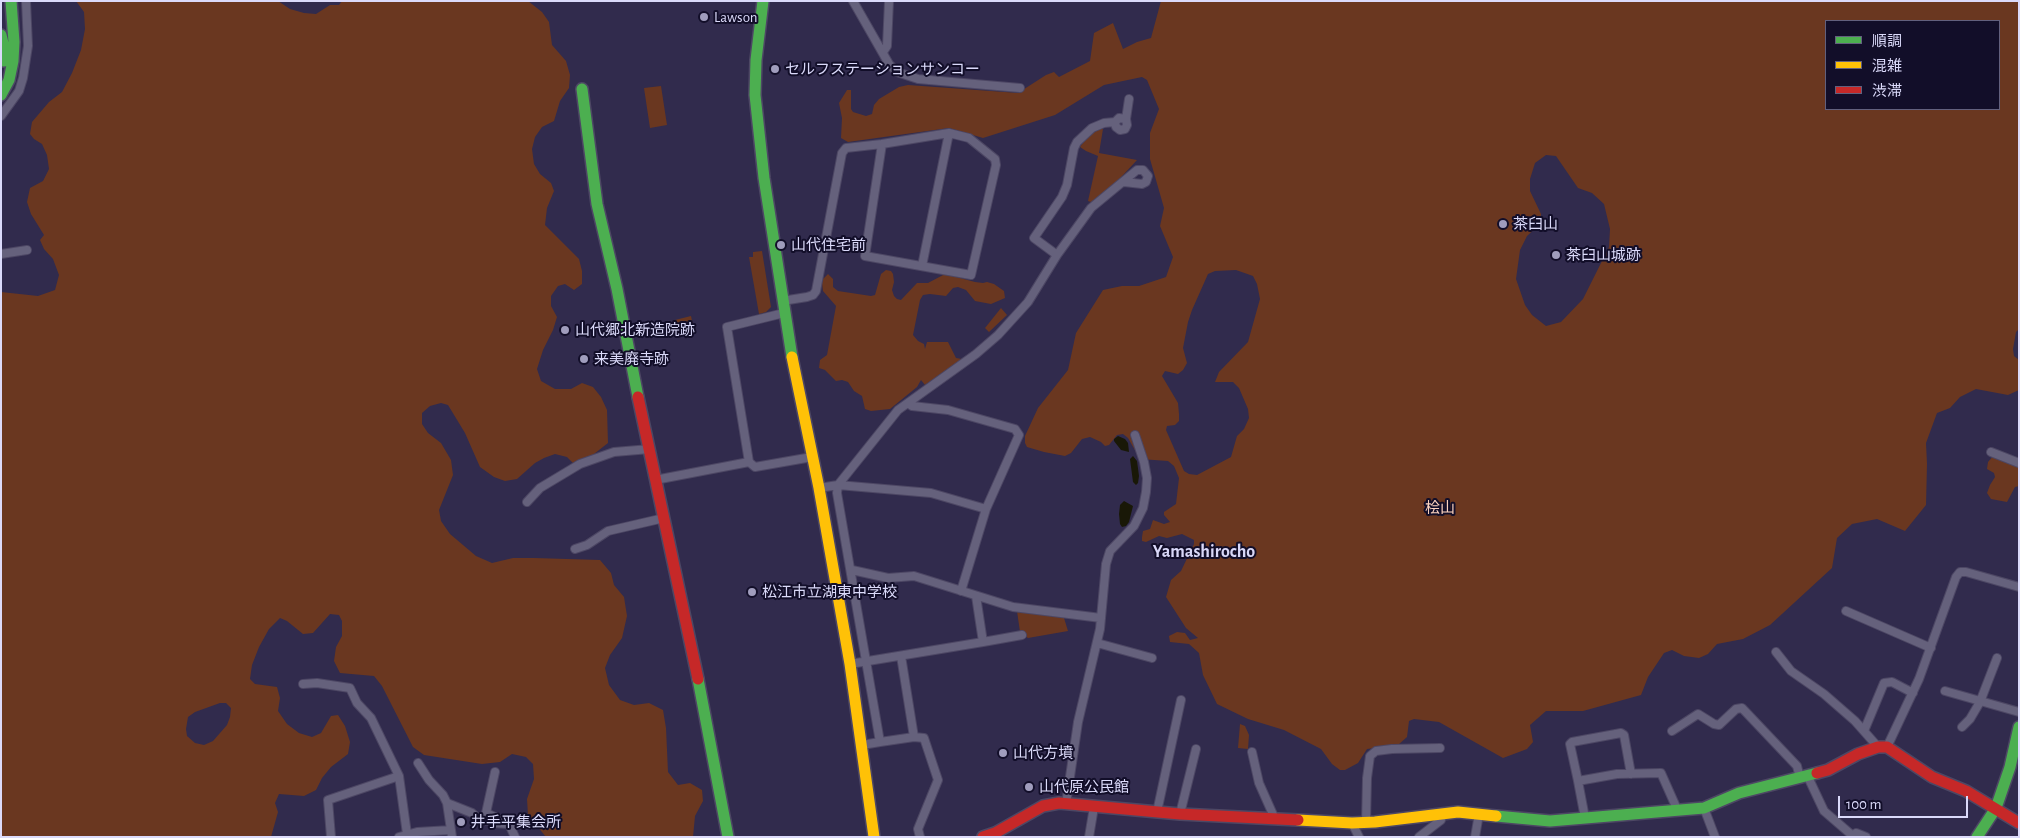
<!DOCTYPE html>
<html>
<head>
<meta charset="utf-8">
<style>
	body { margin:0 }
	#map { position:relative; width:2020px; height:838px; overflow:hidden; background:#312b4d; font-family:"Alegreya Sans","Noto Sans JP",sans-serif }
	canvas { display:block }
	.frame { position:absolute; inset:0; border:2px solid #dbdafa; pointer-events:none }
	.legend { position:absolute; left:1825px; top:20px; width:175px; height:90px; box-sizing:border-box; background:#120e29; border:1px solid #62607d; margin:0; padding:6px 9px; list-style:none; font-size:15px; color:#dbdafa }
	.legend li { display:flex; align-items:center; gap:10px; height:25px }
	.legend b { width:25px; border:1px solid #62607d }
	.scale { position:absolute; left:1838px; top:796px; width:130px; height:22px; box-sizing:border-box; border:2px solid #dbdafa; border-top:0; padding-left:6px; font-size:15px; line-height:18px; white-space:nowrap; color:#dbdafa; -webkit-text-stroke:4px #120e29; paint-order:stroke }
</style>
</head>
<body>
<div id="map">
<canvas width="2020" height="838"></canvas>
<div class="frame"></div>
<ul class="legend">
<li><b style="height:6px;background:#4caf50"></b>順調</li>
<li><b style="height:6px;background:#ffc107"></b>混雑</li>
<li><b style="height:6px;background:#c62828"></b>渋滞</li>
</ul>
<div class="scale">100 m</div>
</div>
<script>
const c = document.querySelector('canvas').getContext('2d');
c.lineJoin = 'round';
function fillPath(path, color) {
  c.fillStyle = color;
  c.fill(path, 'evenodd');
}
function toPath(rows) {
  const path = new Path2D();
  for (const r of rows) {
    path.moveTo(r[0], r[1]);
    for (let i = 2; i < r.length; i += 2) path.lineTo(r[i], r[i + 1]);
  }
  return path;
}
function trace(path, color, width, dash) {
  c.strokeStyle = color;
  c.lineWidth = width;
  c.lineCap = dash ? 'butt' : 'round';
  c.setLineDash(dash || []);
  c.stroke(path);
}
function drawText(font, color, halo, rows, align = 'center') {
  c.font = font + ' "Alegreya Sans","Noto Sans JP",sans-serif';
  c.lineWidth = 4;
  c.setLineDash([]);
  c.textBaseline = 'middle';
  c.strokeStyle = halo;
  c.fillStyle = color;
  for (const [text, x, y, turn = 0] of rows) {
    c.save();
    c.translate(x, y);
    c.rotate((+turn || 0) * Math.PI / 180);
    c.textAlign = isNaN(turn) ? turn : align;
    if (halo) c.strokeText(text, 0, 0);
    c.fillText(text, 0, 0);
    c.restore();
  }
}
fillPath(toPath([
	[76,1,278,1,290,9,304,13,316,14,330,5,339,5,342,1,528,1,542,12,549,22,552,45,566,61,570,75,569,88,560,101,554,121,542,127,535,137,532,149,534,164,540,174,551,183,554,191,547,208,545,225,579,259,582,271,582,284,574,290,565,284,558,286,551,296,551,306,557,317,553,330,543,350,537,369,541,381,555,389,571,389,582,383,593,387,601,397,607,410,608,443,585,461,573,463,567,457,555,454,544,458,535,463,517,479,505,481,494,477,480,467,465,433,448,405,441,403,430,406,422,413,422,424,428,433,441,443,451,460,453,475,439,510,441,521,450,534,476,556,492,563,513,558,534,558,600,560,611,573,614,585,624,597,627,616,622,638,610,655,605,668,609,685,620,700,634,705,649,703,663,710,666,728,668,772,678,785,690,783,702,790,703,801,695,816,693,837,546,837,528,815,527,799,534,779,533,764,526,757,512,754,500,762,482,764,424,755,413,747,382,686,374,676,340,673,334,661,336,647,342,636,342,621,339,615,330,614,313,633,303,634,287,621,280,618,269,629,259,647,252,665,250,679,255,684,277,687,280,698,278,711,287,724,299,733,312,737,321,733,331,716,338,715,345,726,350,742,348,754,331,767,322,778,316,790,304,796,279,794,275,803,278,812,271,837,1,837,1,292,38,296,55,290,59,275,53,259,44,249,40,240,44,235,31,214,27,202,30,188,43,181,49,169,47,155,42,144,34,139,30,134,32,122,49,102,62,92,72,73,81,50,85,29,84,12],
	[220,703,226,703,231,708,230,717,227,725,213,741,204,745,195,743,187,736,186,729,188,717,195,712],
	[1161,1,2019,1,2019,329,2016,332,2013,349,2014,356,2019,360,2019,390,2008,395,1976,389,1960,397,1950,408,1937,413,1926,443,1927,464,1926,505,1905,531,1877,519,1852,524,1837,538,1832,568,1770,625,1743,639,1717,644,1708,654,1699,658,1684,656,1672,650,1664,653,1648,677,1641,695,1583,711,1546,711,1530,725,1533,742,1527,749,1503,758,1439,722,1414,719,1409,721,1407,737,1398,745,1367,749,1358,763,1345,770,1340,770,1332,764,1321,749,1284,730,1248,719,1217,704,1203,675,1199,653,1189,644,1170,642,1169,636,1177,632,1185,633,1190,640,1198,638,1186,628,1166,597,1171,580,1181,571,1194,544,1194,540,1182,534,1167,538,1159,536,1146,542,1142,541,1142,537,1143,531,1150,529,1153,520,1164,524,1170,522,1164,515,1164,512,1176,504,1179,478,1174,466,1168,461,1140,459,1128,438,1123,434,1117,435,1109,445,1105,446,1101,442,1090,437,1082,439,1071,453,1065,456,1044,452,1027,447,1025,443,1025,436,1038,408,1068,370,1076,333,1103,290,1122,286,1139,286,1166,277,1173,257,1160,226,1164,208,1150,159,1150,133,1159,109,1147,80,1142,77,1104,85,1055,115,983,138,949,128,848,142,841,138,842,118,839,103,847,90,851,90,851,109,853,112,866,116,872,114,874,105,879,99,899,87,908,85,1018,93,1046,75,1054,72,1059,77,1090,61,1094,33,1113,23,1123,49,1137,42,1151,38],
	[1826,21,1999,21,1999,109,1826,109],
	[1546,155,1556,156,1578,188,1592,193,1604,204,1610,229,1609,247,1583,299,1561,322,1546,326,1532,315,1525,305,1516,279,1520,250,1527,236,1541,223,1541,214,1530,191,1530,179,1535,163],
	[1236,270,1253,276,1257,284,1260,299,1248,342,1219,372,1215,382,1233,382,1239,388,1248,409,1249,418,1244,429,1237,436,1231,457,1197,475,1189,474,1184,471,1166,430,1167,426,1175,425,1179,421,1179,414,1178,403,1162,376,1165,371,1178,374,1183,370,1187,363,1183,348,1188,322,1192,310,1208,274,1215,271],
	[661,86,667,125,650,128,644,88],
	[1099,129,1103,129,1099,153,1137,160,1112,187,1091,202,1088,201,1098,156,1086,151,1080,147,1087,137],
	[762,251,771,307,766,312,759,314,749,257,753,257,753,252],
	[886,270,891,271,893,274,894,282,892,290,894,296,897,299,901,300,917,283,928,283,945,274,975,282,983,283,987,282,994,284,1004,291,1005,298,991,304,975,301,966,290,958,287,953,288,946,296,930,294,923,295,920,300,913,335,918,341,924,344,925,349,927,342,948,342,956,358,962,359,925,385,921,380,917,387,890,409,871,411,865,409,862,396,854,391,848,382,842,380,836,381,825,370,819,368,820,360,827,355,836,306,823,291,822,283,823,279,828,274,833,279,833,287,838,291,871,296,875,295,881,274],
	[1001,308,1007,315,989,332,985,328],
	[691,316,694,330,691,332,678,335,675,320],
	[1994,455,2019,465,2019,486,2015,487,2007,502,1991,499,1987,493,1990,485,1995,477,1994,473,1987,469,1988,462],
	[1017,611,1064,618,1068,631,1028,638,1020,632],
	[1240,724,1245,726,1249,735,1248,749,1238,748]
]), '#6a3720');
fillPath(toPath([
	[1118,436,1125,439,1128,443,1129,452,1121,450,1114,441,1114,439],
	[1133,456,1137,461,1139,476,1138,483,1136,485,1133,482,1130,459],
	[1124,501,1133,506,1129,522,1126,526,1122,527,1120,524,1119,514,1120,505]
]), '#191807');
const street = toPath([
	[853,1,889,64,897,72,918,79,1020,88],
	[883,52,887,46,889,1],
	[1,116,19,91,23,78,28,46,26,1],
	[1126,119,1129,99],
	[1115,122,1116,127,1120,130,1125,129,1127,125,1126,119,1119,118,1115,122,1104,123,1092,128,1077,142,1074,148,1067,185,1062,197,1034,238,1057,255,1091,208,1137,170,1143,170,1148,176,1146,182,1142,184,1124,182],
	[1,254,27,250],
	[922,266,949,133,882,144,865,256,971,275,996,165,995,159,969,138,949,133],
	[782,301,807,297,813,295,816,291,842,153,846,148,882,144],
	[784,313,727,327,749,462,755,467,812,457],
	[908,403,912,406,948,410,1015,429,1019,435,986,509,961,591],
	[1991,452,2019,463],
	[655,480,749,462],
	[819,488,838,485,931,493,986,509],
	[527,502,540,488,580,464,614,452,650,449],
	[575,549,587,545,608,531,664,518],
	[852,570,888,578,914,576,1013,607,1101,618],
	[1846,611,1931,648],
	[983,642,1022,635],
	[1097,643,1152,658],
	[1776,652,1791,671,1824,694,1855,721,1878,747],
	[850,664,983,642,976,596],
	[303,684,317,683,350,688,357,703,371,718,399,776],
	[1945,691,2019,712],
	[1962,727,1970,719,1980,702,1997,658],
	[1672,731,1698,714,1714,724,1719,725,1736,709,1742,708,1797,766,1800,778],
	[1864,731,1884,683,1892,682,1913,693],
	[914,737,924,738,938,780,918,829,920,837],
	[880,742,914,737,901,656],
	[862,745,880,742,837,493,838,485,898,410,976,354,998,335,1028,302,1057,255],
	[1887,747,1919,679,1956,577,1960,572,1966,572,2019,587],
	[1252,752,1259,783,1275,819],
	[418,763,429,780,443,795,447,803],
	[495,772,486,813,508,823],
	[1808,777,1824,811,1853,836],
	[1578,781,1570,744,1572,742,1621,733,1624,735,1631,774],
	[1066,804,1078,722,1100,629,1106,564,1110,551,1134,526,1143,508,1146,492,1147,478,1144,462,1135,435],
	[1704,808,1715,837],
	[1157,812,1181,700],
	[1180,814,1196,749],
	[1585,818,1578,781,1617,774,1661,773,1677,809],
	[1352,823,1359,837],
	[1366,823,1367,778,1370,756,1376,751,1392,749,1440,748],
	[451,830,447,803,472,813,478,818,494,823,509,824,515,837],
	[331,837,328,800,399,776,407,834],
	[399,837,417,832,451,830,452,837],
	[1089,837,1094,807],
	[1419,837,1441,820,1443,813],
	[1475,837,1479,814],
	[1852,837,1856,833,1866,837]
]);
const fast = toPath([
	[763,1,756,60,755,95,764,178,792,357],
	[1,35,4,47,4,61],
	[582,89,597,204,617,289,638,397],
	[1,95,9,80,13,61,14,42,11,1],
	[698,679,728,837],
	[1496,816,1550,821,1704,808,1739,793,1817,773],
	[1977,837,1996,808,2010,767,2019,727]
]);
const slow = toPath([
	[792,357,819,488,850,664,874,837],
	[1298,820,1352,823,1375,822,1458,812,1496,816]
]);
const jam = toPath([
	[638,397,698,679],
	[1817,773,1828,770,1858,754,1878,747,1887,747,1932,777,1966,791,2019,823],
	[983,837,995,833,1043,806,1059,803,1180,814,1298,820]
]);
trace(street, '#4d4764', 10);
trace(fast, '#4d4764', 14);
trace(slow, '#4d4764', 14);
trace(jam, '#4d4764', 14);
trace(street, '#65617c', 8);
trace(fast, '#4caf50', 11);
trace(slow, '#ffc107', 11);
trace(jam, '#c62828', 11);
for (const [x, y, r, color] of [
	[704,17,5,"#a09dbd"],
	[775,69,5,"#a09dbd"],
	[1503,224,5,"#a09dbd"],
	[781,245,5,"#a09dbd"],
	[1556,255,5,"#a09dbd"],
	[565,330,5,"#a09dbd"],
	[584,359,5,"#a09dbd"],
	[752,592,5,"#a09dbd"],
	[1003,753,5,"#a09dbd"],
	[1029,787,5,"#a09dbd"],
	[461,822,5,"#a09dbd"]
]) {
  const dot = new Path2D();
  dot.arc(x, y, r, 0, 2 * Math.PI);
  c.fillStyle = color;
  c.fill(dot);
  trace(dot, '#120e29', 2);
}
drawText('15px', '#dbdafa', '#120e29', [
	["Lawson",714,17],
	["セルフステーションサンコー",785,69],
	["茶臼山",1513,224],
	["山代住宅前",791,245],
	["茶臼山城跡",1566,255],
	["山代郷北新造院跡",575,330],
	["来美廃寺跡",594,359],
	["松江市立湖東中学校",762,592],
	["山代方墳",1013,753],
	["山代原公民館",1039,787],
	["井手平集会所",471,822]
], 'left');
drawText('15px', '#fcd2be', '#120e29', [
	["桧山",1440,508]
]);
drawText('bold 18px', '#d9d8f8', '#120e29', [
	["Yamashirocho",1204,552]
]);
</script>
</body>
</html>
